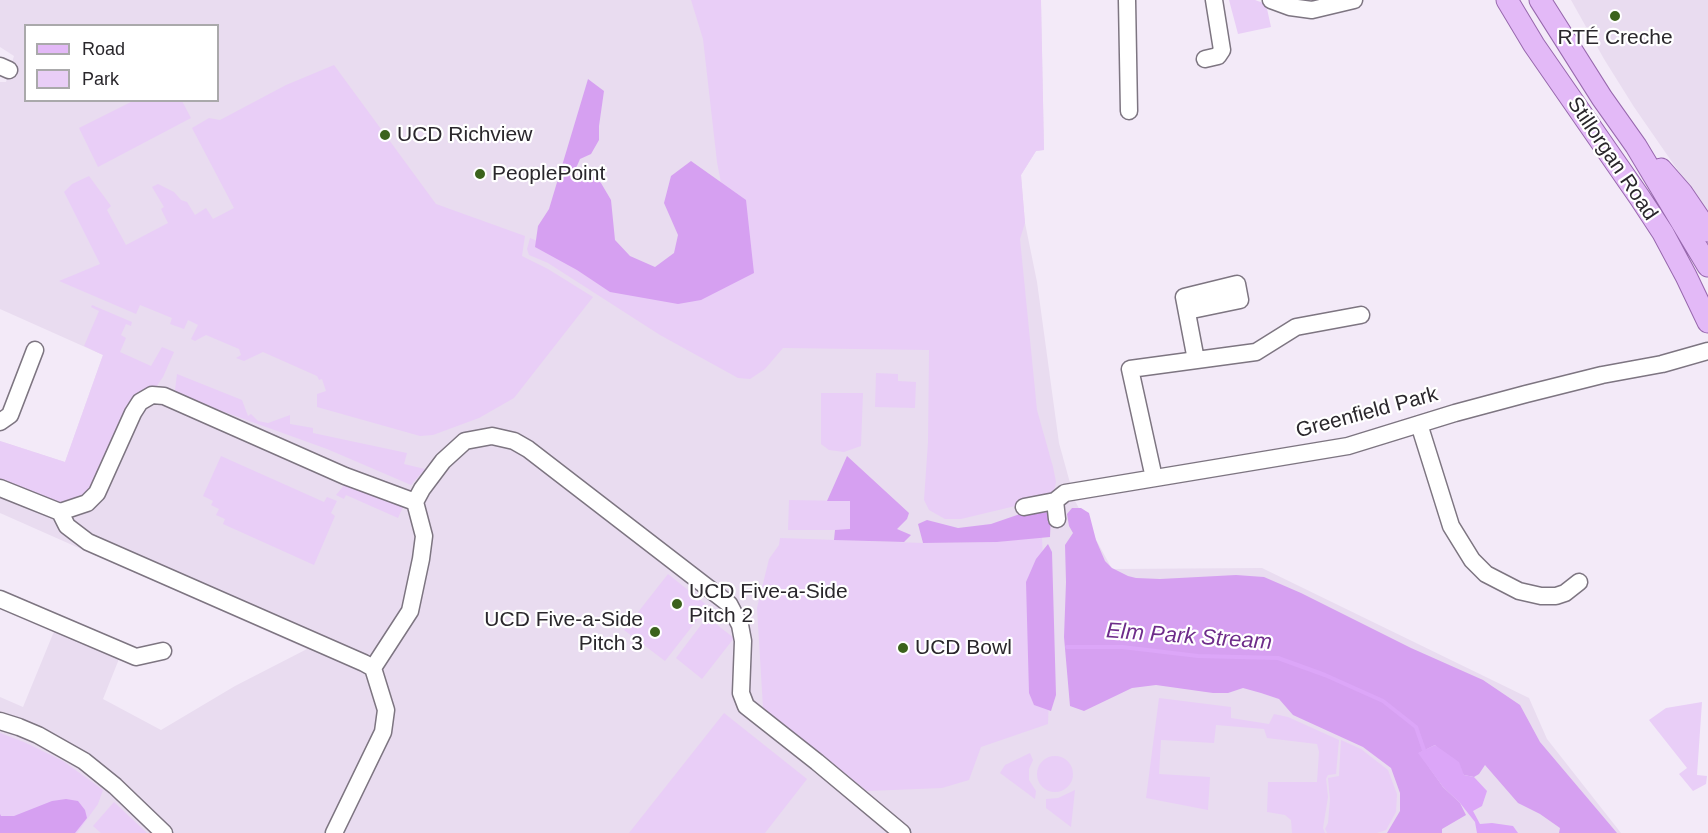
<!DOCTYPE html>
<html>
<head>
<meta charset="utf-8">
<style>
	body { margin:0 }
	#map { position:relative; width:1708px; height:833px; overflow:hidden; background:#f3eaf8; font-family:Helvetica,sans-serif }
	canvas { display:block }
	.legend { position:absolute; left:24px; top:24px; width:195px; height:78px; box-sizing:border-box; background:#fff; border:2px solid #aaa9ab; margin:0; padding:8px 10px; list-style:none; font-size:18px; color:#2a272c }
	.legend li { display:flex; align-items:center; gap:12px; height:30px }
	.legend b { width:30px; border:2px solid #aaa9ab }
</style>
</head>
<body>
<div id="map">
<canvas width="1708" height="833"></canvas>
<ul class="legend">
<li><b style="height:8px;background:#e3b9f7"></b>Road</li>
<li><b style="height:16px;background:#e9cef7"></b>Park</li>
</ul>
</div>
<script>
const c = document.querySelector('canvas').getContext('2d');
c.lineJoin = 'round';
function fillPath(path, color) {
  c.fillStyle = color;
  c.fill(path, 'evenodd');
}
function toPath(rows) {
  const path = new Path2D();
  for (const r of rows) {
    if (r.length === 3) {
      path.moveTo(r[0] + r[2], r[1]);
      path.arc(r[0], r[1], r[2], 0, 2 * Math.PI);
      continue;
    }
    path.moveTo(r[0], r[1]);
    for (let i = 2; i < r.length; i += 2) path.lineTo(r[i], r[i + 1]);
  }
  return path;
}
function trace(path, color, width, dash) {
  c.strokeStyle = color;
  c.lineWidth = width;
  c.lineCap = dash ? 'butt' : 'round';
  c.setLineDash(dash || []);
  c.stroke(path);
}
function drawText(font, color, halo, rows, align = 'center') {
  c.font = font + ' Helvetica,sans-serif';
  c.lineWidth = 4.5;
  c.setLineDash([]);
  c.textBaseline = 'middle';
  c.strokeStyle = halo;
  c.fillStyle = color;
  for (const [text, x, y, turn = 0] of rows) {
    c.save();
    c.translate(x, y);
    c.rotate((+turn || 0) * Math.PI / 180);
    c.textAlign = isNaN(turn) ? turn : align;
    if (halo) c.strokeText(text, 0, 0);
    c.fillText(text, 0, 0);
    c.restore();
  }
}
fillPath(toPath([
	[0,0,1041,0,1044,150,1036,151,1021,175,1025,223,1037,282,1059,443,1075,501,1112,569,1262,568,1529,698,1547,739,1621,833,0,833,0,697,23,707,55,629,119,659,103,699,161,730,235,686,307,649,0,513,0,441,65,462,103,355,0,309,0,82,6,82,14,56,0,47],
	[26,26,218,26,218,100,26,100],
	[1571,0,1708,0,1708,214,1634,107,1604,59]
]), '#e9dcf0');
fillPath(toPath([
	[691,0,1041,0,1044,150,1036,151,1021,175,1025,223,1020,239,1037,410,1053,467,1056,482,1054,491,1032,502,961,519,945,519,929,510,924,500,928,442,929,350,783,348,765,369,750,379,738,378,660,335,548,263,529,255,527,249,530,238,643,282,738,272,717,162,703,39],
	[1229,0,1255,0,1266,4,1271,27,1238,34],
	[334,65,436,204,525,236,522,256,548,269,593,297,514,398,479,418,433,435,420,436,317,407,317,394,326,391,322,379,319,380,317,376,263,352,244,361,236,358,241,355,239,349,206,335,195,341,191,339,198,325,188,320,184,329,170,324,172,318,140,305,136,314,59,281,100,264,64,192,72,184,89,176,111,206,107,210,126,245,168,223,161,209,164,207,152,187,158,184,174,192,181,200,187,202,195,215,206,208,213,219,234,208,192,128,209,118,220,120,286,85],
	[133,101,182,101,191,118,98,167,79,128],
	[92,305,132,322,131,326,126,324,121,335,126,338,120,352,151,366,162,347,174,352,163,377,156,387,144,390,138,398,88,493,78,499,65,504,51,503,0,483,0,441,65,462,103,355,84,346,99,311,91,307],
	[876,373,898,374,898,381,916,382,915,408,875,407],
	[177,374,242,400,248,416,251,414,258,421,268,423,290,415,290,424,313,428,313,433,407,453,404,464,425,469,411,485,327,449,180,396,175,390],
	[821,393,863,393,861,446,844,452,829,450,821,444],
	[221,456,324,502,327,497,337,501,331,513,335,516,314,565,223,524,225,519,216,515,219,509,211,505,213,501,203,496],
	[346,483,404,505,398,518,346,495,344,499,336,495],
	[789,500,850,501,850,530,788,530],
	[1042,537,1049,697,1048,724,981,747,969,780,942,788,867,791,763,708,757,608,769,559,779,545,780,538,923,543,997,542],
	[668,574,708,606,665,661,624,630],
	[707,617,734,638,702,679,676,658],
	[1159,698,1231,707,1231,718,1269,724,1274,714,1288,717,1339,740,1336,774,1328,775,1326,779,1328,797,1323,828,1325,833,1292,833,1291,820,1285,815,1267,812,1268,782,1317,782,1319,752,1317,744,1267,738,1264,729,1216,725,1214,743,1161,740,1159,774,1210,777,1208,810,1146,798],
	[1702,702,1697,775,1707,776,1706,784,1693,791,1679,774,1687,768,1649,720,1666,708],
	[724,713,807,779,765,833,629,833],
	[0,733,24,742,63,761,103,790,98,804,77,833,0,833],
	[1341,740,1361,749,1388,770,1397,794,1396,812,1386,830,1377,833,1327,833,1325,829,1328,823,1330,800,1328,778,1339,776],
	[1030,753,1033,760,1029,769,1029,780,1036,791,1035,799,1000,773,1005,765],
	[1055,774,18],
	[1075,790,1071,827,1046,808,1046,799,1058,798],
	[114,802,147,833,101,833,93,826]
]), '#e9cef7');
fillPath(toPath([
	[588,79,604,91,599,126,599,140,591,154,580,159,573,175,581,182,586,170,601,183,611,200,615,240,630,256,655,267,674,253,678,235,664,203,671,176,691,161,746,200,754,273,701,300,678,304,610,292,577,270,535,247,538,226,549,209],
	[847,456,909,513,907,519,897,529,911,535,904,542,834,540,835,530,850,529,850,501,827,501],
	[1072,508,1081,508,1089,513,1096,540,1105,561,1112,568,1128,576,1136,578,1160,579,1236,575,1264,577,1301,593,1411,648,1483,680,1520,705,1540,742,1617,833,1559,833,1560,828,1540,814,1518,803,1485,765,1479,774,1474,777,1464,775,1435,745,1419,753,1443,787,1460,803,1466,815,1442,829,1442,833,1387,833,1400,811,1400,793,1391,768,1363,747,1293,715,1279,699,1261,693,1243,688,1228,693,1213,693,1156,685,1132,688,1084,711,1070,706,1064,637,1066,582,1065,545,1073,533,1069,526,1067,514],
	[1051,512,1050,537,997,542,923,543,918,524,927,520,958,528,991,524,1020,514],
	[1048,544,1052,552,1056,695,1051,711,1034,705,1029,693,1026,582,1036,559],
	[66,799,78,801,85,810,87,818,75,833,0,833,0,814,1,816,14,816,52,801]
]), '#d6a0f1');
fillPath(toPath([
	[1435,745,1459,762,1464,775,1474,777,1487,791,1482,806,1473,811,1480,824,1492,823,1513,826,1518,833,1477,833,1475,822,1460,803,1443,787,1418,753]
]), '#dca6f8');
trace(toPath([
	[1067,647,1122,647,1198,656,1278,658,1325,675,1383,701,1416,727,1425,753]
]), '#dca6f8', 4);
const minor = toPath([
	[1127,0,1129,111],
	[1271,0,1290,7,1312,10,1354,0],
	[1205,59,1218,56,1222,50,1214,0],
	[0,66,9,70],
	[1187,311,1240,300,1237,284,1184,297,1196,360],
	[0,422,10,415,35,350],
	[1419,424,1451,526,1472,560,1486,574,1519,591,1541,596,1556,596,1565,593,1579,582],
	[1154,478,1130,369,1256,352,1296,327,1361,315],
	[0,488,60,512,87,503,97,493,133,413,140,402,152,395,164,396,345,476,415,502],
	[1024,507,1055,501],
	[60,512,67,526,88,542,364,663,373,668],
	[1057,519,1055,501,1065,493,1348,446,1455,413,1526,394,1602,375,1662,364,1708,351],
	[0,599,136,657,163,651],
	[0,721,19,727,38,735,84,761,115,786,164,833],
	[334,833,383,732,386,710,373,668,410,611,421,559,424,536,415,502,422,489,443,461,465,441,492,436,514,441,528,449,729,604,740,625,743,641,741,693,746,706,817,762,902,833]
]);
const major = toPath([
	[1507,0,1534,45,1640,198,1663,233,1686,276,1708,322],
	[1540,0,1602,98,1636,146,1708,266],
	[1661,169,1682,193,1708,231]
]);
trace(minor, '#7d7581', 19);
trace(major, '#9768ad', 23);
trace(minor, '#fff', 16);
trace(major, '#e3b9f7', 21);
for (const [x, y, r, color] of [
	[1615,16,6,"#3b621c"],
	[385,135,6,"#3b621c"],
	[480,174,6,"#3b621c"],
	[677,604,6,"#3b621c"],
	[655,632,6,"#3b621c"],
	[903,648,6,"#3b621c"]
]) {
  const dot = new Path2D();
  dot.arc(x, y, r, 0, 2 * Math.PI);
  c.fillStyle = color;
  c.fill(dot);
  trace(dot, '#fff', 2);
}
drawText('21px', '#2a272c', '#fff', [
	["RTÉ Creche",1615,38,"center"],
	["UCD Richview",397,135],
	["PeoplePoint",492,174],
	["UCD Five-a-Side",689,592],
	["Pitch 2",689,616],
	["UCD Five-a-Side",643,620,"right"],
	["Pitch 3",643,644,"right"],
	["UCD Bowl",915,648]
], 'left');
drawText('21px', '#2a272c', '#fff', [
	["Stillorgan Road",1612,159,56],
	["Greenfield Park",1367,413,-15]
]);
drawText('italic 22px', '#6e2c8a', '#fff', [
	["Elm Park Stream",1189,637,4]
]);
</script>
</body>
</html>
